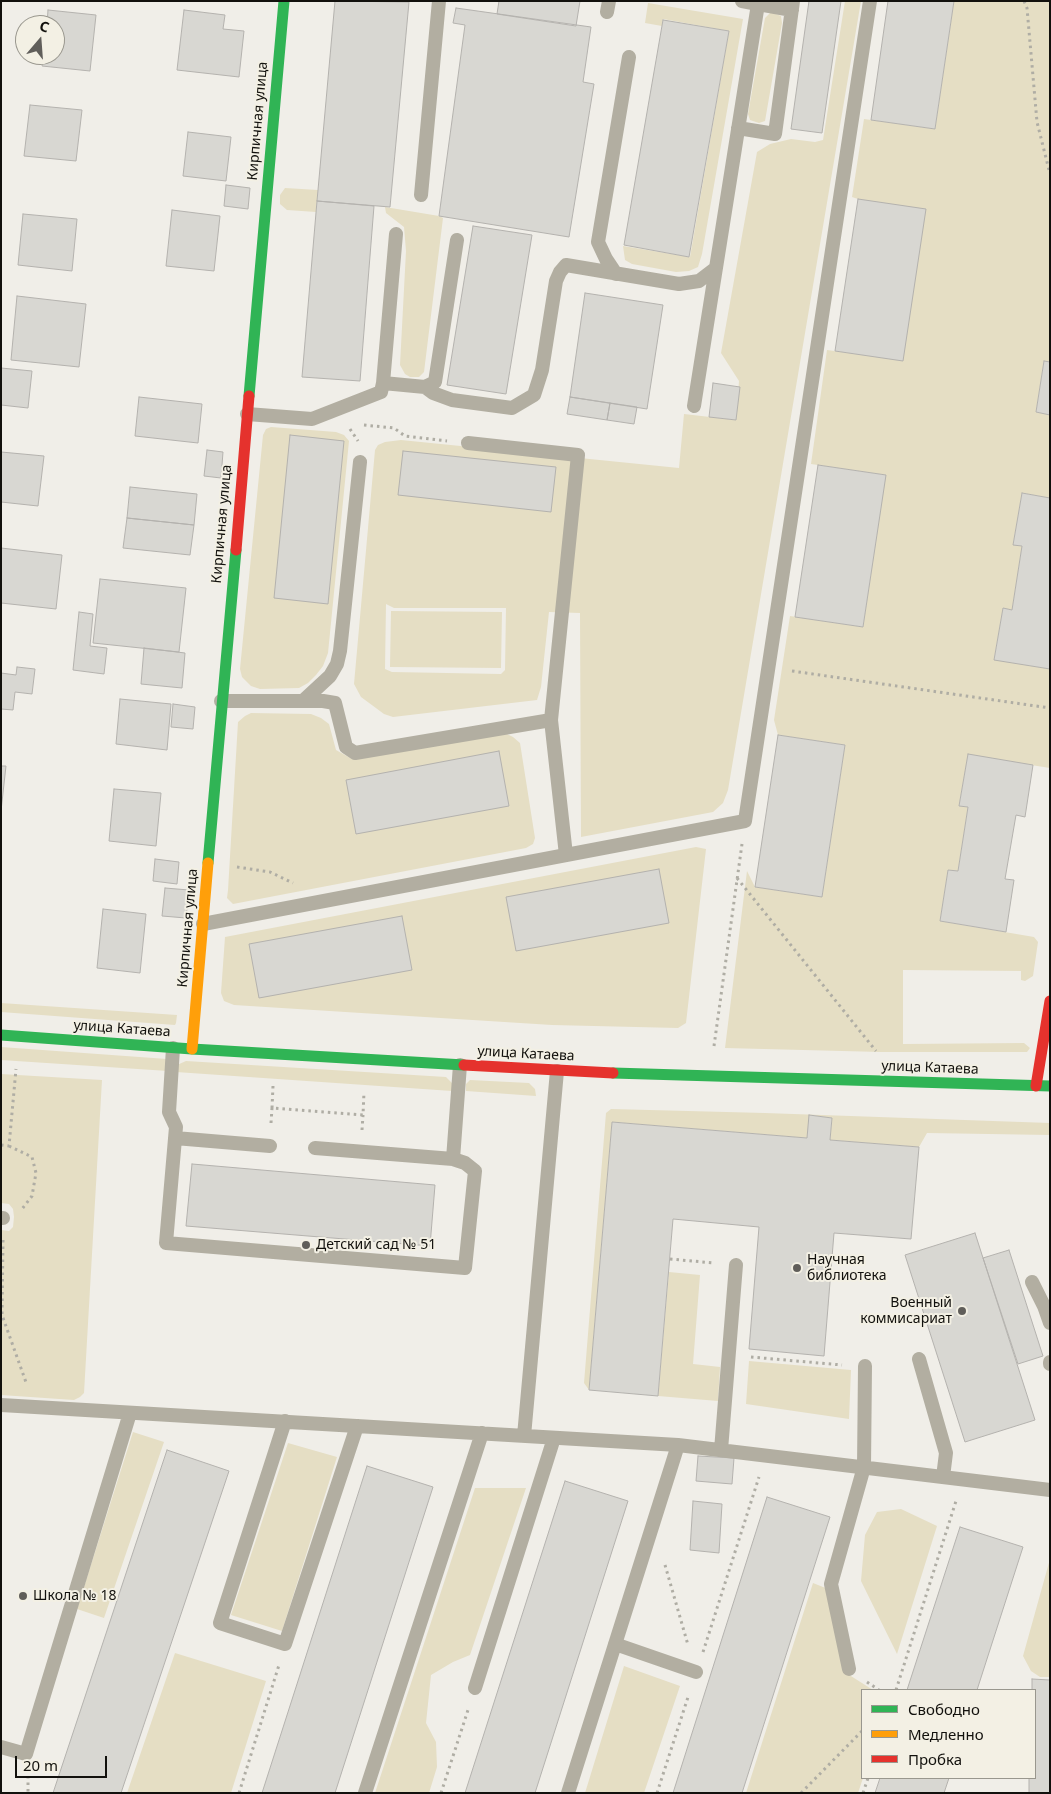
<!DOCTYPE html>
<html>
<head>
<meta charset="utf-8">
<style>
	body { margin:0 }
	#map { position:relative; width:1051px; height:1794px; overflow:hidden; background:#f0eee8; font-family:"Noto Sans",sans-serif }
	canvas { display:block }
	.frame { position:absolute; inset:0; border:2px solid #12110d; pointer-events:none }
	.legend { position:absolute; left:861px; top:1689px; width:175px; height:90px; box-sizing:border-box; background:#f3f0e4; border:1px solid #99978e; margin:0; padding:6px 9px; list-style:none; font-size:15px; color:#12110d }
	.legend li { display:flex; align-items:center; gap:10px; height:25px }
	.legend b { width:25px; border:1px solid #99978e }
	.north { position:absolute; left:15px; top:15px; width:50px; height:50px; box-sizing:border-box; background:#f3f0e4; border:1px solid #99978e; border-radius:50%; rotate:18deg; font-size:14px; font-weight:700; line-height:20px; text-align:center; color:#12110d }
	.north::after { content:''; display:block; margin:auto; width:18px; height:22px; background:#605e5a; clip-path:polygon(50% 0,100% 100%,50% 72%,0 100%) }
	.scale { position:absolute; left:15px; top:1756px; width:92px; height:22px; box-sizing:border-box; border:2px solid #12110d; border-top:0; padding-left:6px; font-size:15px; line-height:18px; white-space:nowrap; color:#12110d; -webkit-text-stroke:4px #f3f0e4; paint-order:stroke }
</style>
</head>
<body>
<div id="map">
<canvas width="1051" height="1794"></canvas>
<div class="frame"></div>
<ul class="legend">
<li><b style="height:6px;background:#30b455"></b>Свободно</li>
<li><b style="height:6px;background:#ff9f0a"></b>Медленно</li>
<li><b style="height:6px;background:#e5322d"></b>Пробка</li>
</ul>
<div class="north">С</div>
<div class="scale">20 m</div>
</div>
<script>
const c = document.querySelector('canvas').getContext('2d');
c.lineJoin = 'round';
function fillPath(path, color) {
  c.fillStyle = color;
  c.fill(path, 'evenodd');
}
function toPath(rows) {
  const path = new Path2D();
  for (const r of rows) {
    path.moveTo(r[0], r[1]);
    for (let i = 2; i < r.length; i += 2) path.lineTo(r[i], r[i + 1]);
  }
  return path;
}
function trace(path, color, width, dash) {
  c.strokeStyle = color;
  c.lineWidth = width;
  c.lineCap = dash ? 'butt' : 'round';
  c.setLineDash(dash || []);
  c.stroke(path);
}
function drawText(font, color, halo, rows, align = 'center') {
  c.font = font + ' "Noto Sans",sans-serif';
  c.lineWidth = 4;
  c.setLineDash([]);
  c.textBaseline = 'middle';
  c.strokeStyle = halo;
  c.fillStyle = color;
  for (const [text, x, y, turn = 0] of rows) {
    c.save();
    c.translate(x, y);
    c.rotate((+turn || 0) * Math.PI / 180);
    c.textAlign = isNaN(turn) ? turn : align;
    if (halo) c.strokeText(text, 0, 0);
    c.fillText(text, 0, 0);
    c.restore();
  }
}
fillPath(toPath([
	[845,1,861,1,728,790,723,803,713,812,581,837,580,613,549,612,541,687,537,700,393,717,384,714,361,697,354,684,375,450,378,445,385,442,401,440,679,468,684,414,736,420,739,381,721,353,757,152,770,144,791,139,815,142,823,140],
	[386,604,394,608,506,608,505,670,501,674,392,672,385,669],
	[954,1,1050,1,1050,362,1044,361,1036,412,1050,415,1050,498,1022,493,1013,544,1022,546,1012,610,1003,609,994,659,1050,669,1050,768,968,755,959,806,968,807,958,871,948,870,940,921,1034,937,1038,942,1033,976,1025,981,1021,980,1021,971,903,970,903,1044,1024,1043,1030,1048,1027,1052,881,1052,725,1048,747,871,755,887,822,897,845,745,778,735,774,720,790,616,863,627,885,475,811,464,827,350,903,360,858,199,852,197,864,119,935,129],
	[648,3,743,19,702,254,698,267,689,271,676,272,632,264,625,260,623,246,690,257,729,31,663,19,662,26,645,23],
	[771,12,781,16,782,23,765,121,759,123,750,120,748,114,765,18],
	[285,188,318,190,316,212,287,210,280,204,280,195],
	[385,207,439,216,443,218,424,372,419,377,410,377,405,374,400,365,406,251,404,227,386,213],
	[271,427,336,432,344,435,349,441,328,653,323,666,316,675,308,683,299,688,260,689,251,686,242,677,240,669,263,435,266,429],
	[391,611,502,612,501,668,390,667],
	[251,713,311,714,321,718,329,724,336,750,352,759,503,732,513,737,520,743,535,838,533,844,526,848,233,904,227,898,228,890,238,722,245,716],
	[696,847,706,849,686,1023,678,1028,552,1025,234,1005,224,1001,221,993,225,937],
	[1,1003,177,1015,176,1023,175,1025,1,1012],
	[1,1047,167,1059,168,1071,1,1060],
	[186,1061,446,1077,453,1084,452,1091,176,1072,177,1065],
	[1,1074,102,1080,84,1393,80,1397,74,1400,1,1395,1,1230,9,1231,13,1227,14,1217,13,1209,9,1204,1,1203],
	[470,1080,529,1083,535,1089,536,1096,466,1091,466,1084],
	[611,1109,765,1113,1050,1123,1050,1135,927,1133,919,1147,830,1140,832,1118,810,1115,807,1138,612,1122,589,1390,584,1383,606,1113],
	[669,1272,700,1275,693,1364,720,1367,718,1401,658,1396],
	[749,1361,851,1370,849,1419,746,1404],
	[133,1432,164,1442,104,1618,77,1609],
	[288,1443,337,1457,282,1631,231,1615],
	[475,1488,526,1488,470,1655,453,1662,431,1675,426,1723,436,1742,437,1767,429,1793,375,1793],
	[901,1509,937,1526,897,1654,861,1581,865,1535,877,1512],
	[1050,1559,1050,1677,1040,1677,1031,1671,1023,1656],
	[813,1583,828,1589,843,1671,873,1690,862,1690,863,1778,858,1793,746,1793],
	[175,1653,266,1681,231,1793,127,1793],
	[624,1666,680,1686,644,1793,585,1793]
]), '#e5dec4');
const building = toPath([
	[335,1,409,2,390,207,317,201,335,1],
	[499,1,580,1,576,26,497,14,499,1],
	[809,1,841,1,822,133,791,129,809,1],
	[888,1,954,1,935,129,871,120,888,1],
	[456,8,591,27,583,82,594,84,569,237,439,216,465,25,453,23,456,8],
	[48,10,96,15,90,71,42,66,44,55,55,55,55,25,47,25,48,10],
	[184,10,225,15,223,29,244,31,239,77,177,70,184,10],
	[663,20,729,31,689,257,624,245,663,20],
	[30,105,82,110,76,161,24,156,30,105],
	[188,132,231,137,226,181,183,176,188,132],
	[226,185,250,188,248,209,224,206,226,185],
	[858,199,926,209,903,361,835,351,858,199],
	[317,201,374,206,360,381,302,377,317,201],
	[172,210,220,216,214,271,166,266,172,210],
	[23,214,77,219,72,271,18,265,23,214],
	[473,226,532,235,506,394,447,385,473,226],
	[585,293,663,305,647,409,570,397,585,293],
	[17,296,86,304,79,367,11,360,17,296],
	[1044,361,1050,362,1050,415,1036,412,1044,361],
	[1,368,32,371,28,408,1,405,1,368],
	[713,383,740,387,736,420,709,417,713,383],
	[139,397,202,404,198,443,135,436,139,397],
	[570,397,610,403,607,420,567,414,570,397],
	[610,403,637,407,634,424,607,420,610,403],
	[290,435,344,441,328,604,274,598,290,435],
	[207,450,223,452,221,478,204,476,207,450],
	[403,451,556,467,551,512,398,495,403,451],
	[1,452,44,456,38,506,1,502,1,452],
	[818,465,886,475,863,627,795,617,818,465],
	[130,487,197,494,194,525,127,518,130,487],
	[1022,493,1050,498,1050,669,994,660,1003,608,1012,610,1022,546,1013,545,1022,493],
	[127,518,194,525,190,555,123,548,127,518],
	[1,548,62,555,56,609,1,603,1,548],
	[100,579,186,588,179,652,93,643,100,579],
	[79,612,93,614,90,646,107,648,104,674,73,670,79,612],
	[144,648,185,653,182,688,141,684,144,648],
	[17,667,35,669,32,694,15,692,13,710,1,709,1,673,16,675,17,667],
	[120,699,171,704,167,750,116,744,120,699],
	[173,704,195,707,193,729,171,727,173,704],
	[778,735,845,745,822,897,755,887,778,735],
	[499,751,509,806,356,834,346,780,499,751],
	[968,754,1033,765,1025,817,1016,815,1005,879,1014,880,1006,932,940,921,948,870,958,871,968,807,959,806,968,754],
	[1,766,6,766,1,811,1,766],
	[114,789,161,793,156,846,109,841,114,789],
	[155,859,179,862,177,884,153,881,155,859],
	[659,869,669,923,516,951,506,897,659,869],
	[165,888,189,890,186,918,162,916,165,888],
	[103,909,146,914,140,973,97,968,103,909],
	[402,916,412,970,259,998,249,944,402,916],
	[809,1115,832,1118,830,1140,919,1147,911,1239,834,1233,824,1356,749,1349,759,1227,673,1219,658,1396,589,1390,612,1122,807,1138,809,1115],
	[192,1164,435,1185,430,1246,186,1226,192,1164],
	[975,1233,1035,1420,965,1442,905,1255,975,1233],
	[1009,1250,1043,1356,1018,1364,983,1258,1009,1250],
	[167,1450,229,1471,121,1793,53,1793,167,1450],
	[698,1456,734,1458,732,1484,696,1481,698,1456],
	[367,1466,433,1487,335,1793,262,1793,367,1466],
	[565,1481,628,1501,535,1793,465,1793,565,1481],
	[767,1497,830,1517,742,1793,673,1793,767,1497],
	[693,1501,722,1504,719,1553,690,1550,693,1501],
	[960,1527,1023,1547,977,1690,907,1690,960,1527],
	[1032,1679,1050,1680,1050,1793,1029,1793,1029,1778,1035,1778,1035,1690,1032,1690,1032,1679],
	[880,1778,949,1778,944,1793,875,1793,880,1778]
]);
fillPath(building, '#d8d7d2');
trace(building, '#b4b2ae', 1);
trace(toPath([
	[1024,1,1027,8,1037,122,1050,174],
	[364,425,394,428,405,436,447,441],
	[350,429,358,441],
	[792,671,1050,708],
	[237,867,270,872,293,883],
	[737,878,876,1051],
	[714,1046,742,844],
	[273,1086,272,1108,363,1115,364,1092],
	[271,1123,272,1108],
	[362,1130,363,1115],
	[1,1145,9,1146,16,1069],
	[9,1146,32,1157,36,1173,32,1196,22,1209],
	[3,1240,2,1315,27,1385],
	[670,1259,714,1263],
	[751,1357,842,1365],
	[665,1565,688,1645],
	[703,1652,759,1477],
	[867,1682,879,1690],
	[896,1690,956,1501],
	[28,1776,28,1793],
	[239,1793,279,1665],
	[441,1793,468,1710],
	[657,1793,689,1694],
	[801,1793,862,1731],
	[863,1793,868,1778]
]), '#afada4', 3, [2.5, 4]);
trace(toPath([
	[758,4,792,10],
	[607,12,609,1],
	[738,128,775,134,793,1],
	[421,195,439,1],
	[616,274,606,259,598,242,629,57],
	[383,383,425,387,435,382,457,240],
	[425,387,433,393,452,400,512,408,534,395,542,370,556,281,560,272,566,265,679,284,699,281,716,268],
	[694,406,758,4,742,1],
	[247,414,312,419,381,392,383,383,396,234],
	[468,443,578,455,551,720],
	[221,701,303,701,330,676,337,664,340,651,360,462],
	[303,701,323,701,335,703,346,747,355,753,551,720,566,855],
	[203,924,745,821,870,1],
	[173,1048,169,1112,176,1127,166,1243,465,1268,475,1171,465,1163,453,1159],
	[175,1138,270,1146],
	[315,1148,453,1159,460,1065],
	[1,1218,3,1218],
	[1032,1282,1044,1306,1050,1323],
	[919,1359,946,1453,943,1477],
	[1050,1362,1050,1364],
	[1,1405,678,1445,1050,1490],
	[285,1421,220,1623,285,1644,357,1426],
	[524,1436,557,1071],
	[721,1450,736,1265],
	[615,1644,696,1672],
	[849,1669,831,1584,864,1467,865,1366],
	[475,1688,554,1438],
	[1,1747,26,1754,130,1413],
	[365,1793,482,1433],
	[568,1793,678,1445]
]), '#b2aea1', 14);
trace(toPath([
	[249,396,284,1],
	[208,863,236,550],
	[1,1035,192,1049,464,1065],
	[613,1073,1050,1086]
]), '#30b455', 11);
trace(toPath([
	[192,1049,208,863]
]), '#ff9f0a', 11);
trace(toPath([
	[236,550,249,396],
	[464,1065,613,1073],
	[1036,1086,1050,1001]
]), '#e5322d', 11);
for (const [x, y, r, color] of [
	[306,1245,5,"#605e5a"],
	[797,1268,5,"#605e5a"],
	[962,1311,5,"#605e5a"],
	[23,1596,5,"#605e5a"]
]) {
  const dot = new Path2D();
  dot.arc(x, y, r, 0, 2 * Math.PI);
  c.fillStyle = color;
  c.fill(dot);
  trace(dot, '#f3f0e4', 2);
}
drawText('14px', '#12110d', '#f3f0e4', [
	["Кирпичная улица",258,121,-85],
	["Кирпичная улица",222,524,-85],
	["Кирпичная улица",188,928,-85],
	["улица Катаева",122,1029,4],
	["улица Катаева",526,1054,3],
	["улица Катаева",930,1068,2]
]);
drawText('14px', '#12110d', '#f3f0e4', [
	["Детский сад № 51",316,1245],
	["Научная",807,1260],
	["библиотека",807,1276],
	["Военный",952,1303,"right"],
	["коммисариат",952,1319,"right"],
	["Школа № 18",33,1596]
], 'left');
</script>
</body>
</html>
